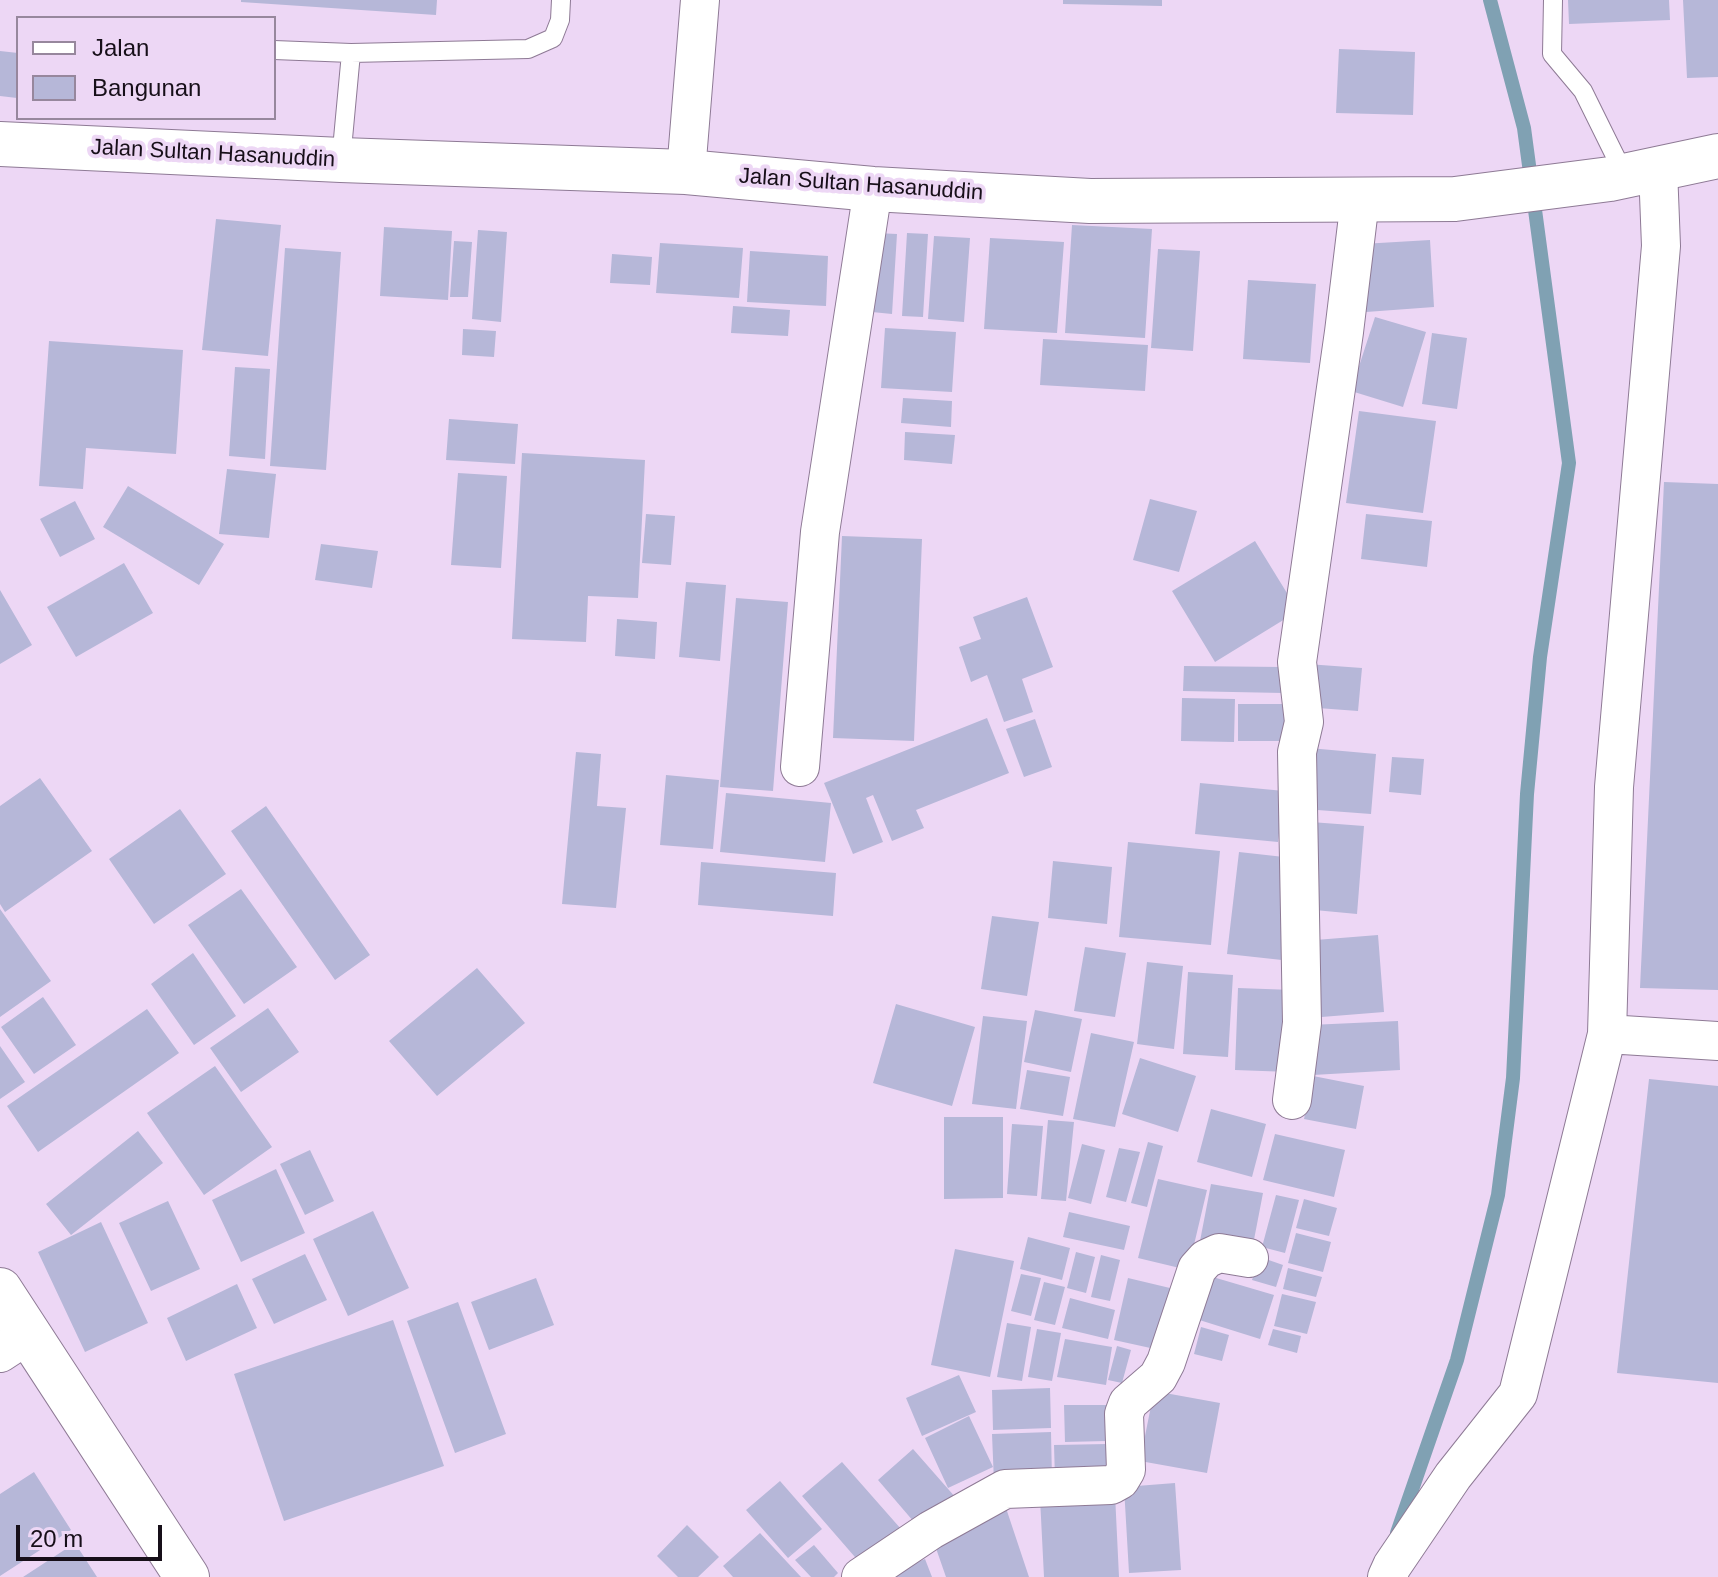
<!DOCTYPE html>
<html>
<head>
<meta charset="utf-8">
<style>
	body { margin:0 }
	#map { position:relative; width:1718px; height:1577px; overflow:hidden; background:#edd7f5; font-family:Helvetica,sans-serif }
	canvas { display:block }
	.legend { position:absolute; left:16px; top:16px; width:260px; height:104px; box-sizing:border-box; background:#edd7f5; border:2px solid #97879d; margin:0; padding:10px 14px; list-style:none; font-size:24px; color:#170f19 }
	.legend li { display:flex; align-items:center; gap:16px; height:40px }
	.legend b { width:40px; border:2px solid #97879d }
	.scale { position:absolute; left:16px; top:1525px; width:146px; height:36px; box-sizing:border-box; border:4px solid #170f19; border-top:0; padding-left:10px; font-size:24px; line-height:28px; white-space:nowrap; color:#170f19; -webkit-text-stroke:6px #edd7f5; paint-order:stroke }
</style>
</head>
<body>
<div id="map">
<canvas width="1718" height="1577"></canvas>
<ul class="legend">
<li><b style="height:10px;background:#fff"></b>Jalan</li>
<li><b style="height:22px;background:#b6b7d8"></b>Bangunan</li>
</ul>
<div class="scale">20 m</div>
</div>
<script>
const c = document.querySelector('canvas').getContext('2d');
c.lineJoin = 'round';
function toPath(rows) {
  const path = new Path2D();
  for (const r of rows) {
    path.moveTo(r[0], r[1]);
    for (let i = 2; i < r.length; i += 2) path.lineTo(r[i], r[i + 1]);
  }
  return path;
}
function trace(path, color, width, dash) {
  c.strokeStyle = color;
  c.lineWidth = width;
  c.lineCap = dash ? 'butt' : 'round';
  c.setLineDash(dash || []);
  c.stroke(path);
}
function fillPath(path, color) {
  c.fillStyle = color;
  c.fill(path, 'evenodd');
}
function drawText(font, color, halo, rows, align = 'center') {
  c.font = font + ' Helvetica,sans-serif';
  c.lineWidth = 8;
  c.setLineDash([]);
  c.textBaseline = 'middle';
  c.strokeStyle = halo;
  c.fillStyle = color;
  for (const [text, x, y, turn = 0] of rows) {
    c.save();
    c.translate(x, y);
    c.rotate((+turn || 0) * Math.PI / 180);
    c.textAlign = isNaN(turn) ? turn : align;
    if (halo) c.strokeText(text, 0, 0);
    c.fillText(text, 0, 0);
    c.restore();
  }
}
trace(toPath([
	[1397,1533,1457,1360,1498,1195,1513,1078,1527,794,1540,657,1569,463,1524,128,1490,0]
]), '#80a1b3', 14);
fillPath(toPath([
	[241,0,437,0,436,15,241,2],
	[1063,0,1162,0,1162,6,1063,4],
	[1568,0,1669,0,1670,20,1569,24],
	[1683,0,1718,0,1718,77,1687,78],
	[1339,49,1415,52,1413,115,1336,113],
	[0,51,18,53,17,98,0,96],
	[216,219,281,225,268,356,202,350],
	[1072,225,1152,229,1145,338,1065,333],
	[384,227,452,231,448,300,380,296],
	[478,230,507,232,501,322,472,319],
	[876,233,897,234,892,314,872,312],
	[907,233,928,234,923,317,902,316],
	[934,236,970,238,964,322,928,319],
	[990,238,1064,242,1057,333,984,329],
	[1430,240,1434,307,1366,312,1362,244],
	[454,241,472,242,468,297,450,297],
	[660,243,743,248,739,298,656,293],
	[285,248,341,252,326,470,270,466],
	[1158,249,1200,251,1193,351,1151,348],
	[750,251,828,256,826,306,747,302],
	[612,254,652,257,650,285,610,283],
	[1248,280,1316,284,1310,363,1243,359],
	[733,306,790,310,788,336,731,333],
	[1375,317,1426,332,1403,407,1351,391],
	[885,328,956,332,952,392,881,388],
	[463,329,496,331,494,357,462,355],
	[1432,333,1467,338,1457,409,1422,404],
	[1043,339,1148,345,1145,391,1040,385],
	[49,341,183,350,176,454,86,448,83,489,39,486],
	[235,367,270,369,265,459,229,456],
	[903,398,952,401,951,427,901,423],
	[1359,411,1436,421,1423,513,1346,503],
	[449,419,518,424,515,464,446,460],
	[905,432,955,435,952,464,904,460],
	[522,453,645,460,638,598,588,596,586,642,512,639],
	[227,469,276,474,269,538,219,534],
	[458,473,507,476,501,568,451,565],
	[1664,482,1718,484,1718,990,1640,988],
	[128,486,224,544,199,585,103,527],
	[1150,499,1197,511,1179,572,1133,560],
	[75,501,95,539,60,557,40,519],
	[646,514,675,516,671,565,642,563],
	[1366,514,1432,521,1427,567,1361,559],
	[842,536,922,539,914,741,833,738],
	[1255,541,1298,611,1215,662,1172,591],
	[321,544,378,551,372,588,315,580],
	[124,563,153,613,76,657,47,607],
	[686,582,726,585,720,661,679,657],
	[0,590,32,645,0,664],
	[1027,597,1053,667,1022,679,1033,712,1004,722,987,675,971,682,959,647,981,639,973,617],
	[736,598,788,602,773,791,720,787],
	[617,619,657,622,655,659,615,656],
	[1307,664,1362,668,1358,711,1304,707],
	[1184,666,1283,667,1283,693,1183,691],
	[1182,698,1235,699,1234,742,1181,741],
	[1238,704,1295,704,1294,741,1238,741],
	[987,718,1009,773,916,810,924,828,892,841,873,795,866,798,883,842,853,854,824,783],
	[1035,719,1052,767,1024,777,1006,729],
	[1309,748,1376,754,1371,814,1304,809],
	[576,752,601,754,597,806,626,808,616,908,562,904],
	[1392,757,1424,759,1421,795,1389,792],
	[666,775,719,780,713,849,660,845],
	[40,778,92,851,5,912,0,904,0,806],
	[1200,783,1284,791,1278,842,1195,834],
	[726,793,831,803,825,862,720,852],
	[266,806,370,955,335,980,231,831],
	[180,809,226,874,154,924,109,859],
	[1311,822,1364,826,1357,914,1304,909],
	[1128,842,1220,851,1211,945,1119,937],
	[1239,852,1293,858,1282,960,1227,954],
	[1053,861,1112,867,1107,924,1048,918],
	[701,862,836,873,833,916,698,905],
	[241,889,297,967,244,1004,188,925],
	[0,909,51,981,0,1017],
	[992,916,1039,922,1027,996,981,989],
	[1378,935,1384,1012,1309,1018,1303,941],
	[1085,947,1126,953,1115,1017,1074,1011],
	[193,953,236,1016,194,1045,151,984],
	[1147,962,1183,966,1174,1049,1137,1044],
	[477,968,525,1023,437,1096,389,1041],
	[1188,972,1233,975,1228,1057,1183,1054],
	[1238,988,1293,990,1290,1072,1235,1070],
	[43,997,76,1045,34,1074,1,1027],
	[896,1004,975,1027,952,1106,873,1083],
	[268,1008,299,1052,241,1092,210,1048],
	[147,1009,179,1053,38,1152,7,1106],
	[1035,1010,1082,1019,1071,1072,1024,1062],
	[983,1016,1027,1021,1016,1109,972,1104],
	[1398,1021,1400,1070,1313,1075,1310,1025],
	[1091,1033,1134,1042,1115,1127,1073,1119],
	[0,1046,25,1082,0,1099],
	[1140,1058,1196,1076,1178,1132,1122,1114],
	[215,1066,272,1147,204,1195,147,1113],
	[1027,1070,1070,1077,1063,1116,1020,1109],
	[1313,1076,1364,1086,1356,1129,1304,1119],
	[1649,1079,1718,1086,1718,1383,1617,1373],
	[1211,1109,1266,1124,1252,1177,1197,1162],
	[944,1117,1003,1117,1003,1198,944,1199],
	[1048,1120,1074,1122,1066,1201,1041,1199],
	[1012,1124,1043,1126,1037,1196,1007,1194],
	[138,1131,163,1163,71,1235,46,1204],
	[1275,1134,1345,1150,1334,1197,1263,1180],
	[1148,1142,1163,1146,1147,1207,1131,1203],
	[1082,1144,1105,1150,1091,1204,1068,1198],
	[1119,1148,1140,1152,1126,1202,1106,1197],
	[310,1150,334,1201,305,1215,280,1164],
	[276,1169,305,1233,241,1262,212,1200],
	[1158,1179,1207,1190,1188,1270,1138,1258],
	[1211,1184,1263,1193,1252,1250,1200,1241],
	[1276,1195,1299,1200,1285,1253,1262,1247],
	[1304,1199,1337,1208,1329,1236,1296,1228],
	[168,1201,200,1269,151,1291,119,1223],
	[373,1211,409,1288,348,1316,313,1239],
	[1069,1212,1130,1226,1124,1250,1063,1237],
	[101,1222,148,1323,85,1352,38,1252],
	[1296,1233,1331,1242,1323,1272,1288,1263],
	[1028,1237,1070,1248,1062,1280,1020,1269],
	[955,1249,1014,1261,990,1377,931,1365],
	[1076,1252,1095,1257,1086,1293,1067,1288],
	[305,1254,327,1300,274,1324,252,1279],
	[1101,1255,1120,1260,1110,1301,1091,1297],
	[1260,1257,1283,1265,1276,1287,1252,1280],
	[1288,1268,1322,1277,1316,1297,1283,1289],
	[1021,1274,1041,1278,1031,1316,1011,1311],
	[1206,1275,1274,1295,1260,1339,1193,1318],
	[536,1278,554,1325,489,1350,471,1302],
	[1128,1278,1170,1288,1155,1349,1114,1340],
	[1044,1282,1065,1287,1055,1325,1034,1320],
	[237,1284,257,1328,186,1361,167,1318],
	[1282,1294,1316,1302,1307,1334,1274,1326],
	[1070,1298,1115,1310,1108,1339,1062,1328],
	[458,1302,506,1434,455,1453,407,1321],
	[393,1320,444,1466,284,1521,234,1374],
	[1007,1323,1031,1327,1022,1381,997,1377],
	[1201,1327,1229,1335,1222,1361,1194,1354],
	[1037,1329,1061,1333,1052,1381,1028,1377],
	[1273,1329,1301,1336,1297,1353,1268,1345],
	[1065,1339,1112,1347,1106,1385,1057,1377],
	[1117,1346,1131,1350,1122,1383,1108,1380],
	[959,1375,976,1412,922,1436,906,1398],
	[1050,1388,1051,1428,993,1430,992,1390],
	[1154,1391,1220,1403,1207,1473,1140,1461],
	[1064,1405,1107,1405,1107,1441,1065,1442],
	[969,1416,993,1467,948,1488,925,1438],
	[1051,1432,1052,1480,994,1482,992,1434],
	[1107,1444,1107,1477,1055,1479,1054,1445],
	[913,1449,956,1498,920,1529,878,1480],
	[842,1462,901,1529,861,1564,802,1496],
	[34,1472,71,1530,0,1576,0,1494],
	[780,1481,822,1529,788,1558,746,1510],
	[1175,1483,1181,1570,1129,1573,1124,1487],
	[1115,1494,1119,1577,1044,1577,1040,1498],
	[1006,1508,1029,1577,946,1577,931,1534],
	[687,1525,719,1557,698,1577,678,1577,657,1556],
	[760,1533,801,1577,733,1577,723,1566],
	[75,1543,97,1577,23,1577],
	[814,1545,838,1573,834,1577,811,1577,795,1560],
	[925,1559,932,1577,882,1577]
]), '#b6b7d8');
const lane = toPath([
	[1553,0,1552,54,1583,91,1625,176],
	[274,50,351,53,528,49,553,38,560,20,561,0],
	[341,160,351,53]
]);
const street = toPath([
	[686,172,700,0],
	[800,767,820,532,873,189],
	[1607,1034,1718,1041],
	[1292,1100,1302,1023,1297,752,1304,722,1297,662,1344,332,1360,200],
	[0,1353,29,1334],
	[861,1577,931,1530,1005,1489,1111,1485,1120,1480,1126,1470,1124,1414,1128,1403,1158,1377,1166,1362,1197,1269,1206,1259,1219,1253,1249,1258],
	[1387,1577,1392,1566,1453,1476,1518,1394,1607,1034,1614,787,1661,246,1658,169]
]);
const primary = toPath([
	[0,144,341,160,686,172,873,189,1090,201,1455,199,1610,179,1718,156],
	[0,1290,187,1577]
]);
trace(lane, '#8e7a95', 20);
trace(street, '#8e7a95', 40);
trace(primary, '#8e7a95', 46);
trace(lane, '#fff', 18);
trace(street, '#fff', 38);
trace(primary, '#fff', 44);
drawText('22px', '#170f19', '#edd7f5', [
	["Jalan Sultan Hasanuddin",213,154,3],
	["Jalan Sultan Hasanuddin",861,185,4]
]);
</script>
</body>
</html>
